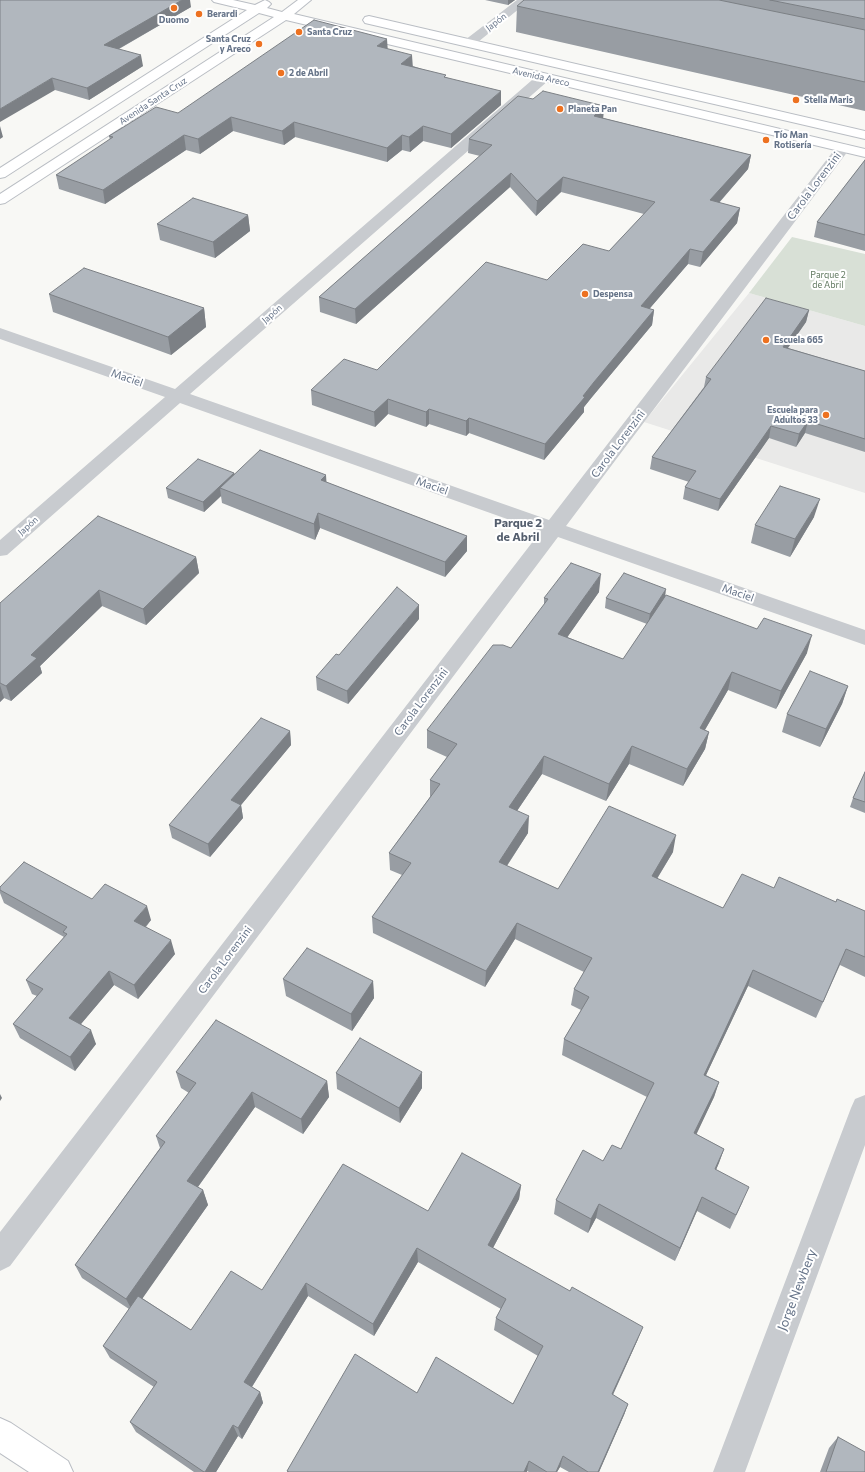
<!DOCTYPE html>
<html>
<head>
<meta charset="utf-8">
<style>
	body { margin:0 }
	canvas { display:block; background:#f8f8f5 }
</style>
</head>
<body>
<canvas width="865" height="1472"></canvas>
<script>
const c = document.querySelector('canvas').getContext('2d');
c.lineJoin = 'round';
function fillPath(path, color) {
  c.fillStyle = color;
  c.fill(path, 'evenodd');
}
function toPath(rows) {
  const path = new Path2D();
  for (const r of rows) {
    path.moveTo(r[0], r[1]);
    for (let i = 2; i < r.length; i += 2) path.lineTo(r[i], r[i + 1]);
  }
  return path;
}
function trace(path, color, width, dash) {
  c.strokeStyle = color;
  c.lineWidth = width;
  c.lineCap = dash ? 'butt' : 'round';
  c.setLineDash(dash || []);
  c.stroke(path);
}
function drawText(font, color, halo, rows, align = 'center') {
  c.font = font + ' Commissioner,sans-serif';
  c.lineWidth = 4;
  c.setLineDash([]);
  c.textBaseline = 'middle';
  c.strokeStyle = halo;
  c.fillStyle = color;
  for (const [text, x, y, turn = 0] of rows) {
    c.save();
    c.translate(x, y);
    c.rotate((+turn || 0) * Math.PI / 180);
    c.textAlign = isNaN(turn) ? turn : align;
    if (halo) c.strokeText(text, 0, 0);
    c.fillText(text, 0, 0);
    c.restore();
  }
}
fillPath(toPath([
	[749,293,865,326,865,493,644,422]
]), '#e9e9e8');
fillPath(toPath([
	[792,237,865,254,865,326,749,293]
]), '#d8e0d6');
const secondary = toPath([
	[212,0,233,0,255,5,265,0,269,2,271,4,267,8,282,12,298,0,311,0,294,14,865,149,865,157,286,20,5,203,0,204,0,194,274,17,259,13,5,177,0,178,0,168,247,10,214,2,212,0],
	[369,16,865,131,865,139,365,23,363,20,365,17,369,16],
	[0,1418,11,1423,68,1461,73,1472,29,1472,0,1453,0,1418]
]);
trace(secondary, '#babec4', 2);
fillPath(toPath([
	[517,0,530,0,473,46,465,46,463,43,465,40,517,0],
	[544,73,549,74,550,77,549,80,190,394,549,520,838,145,843,144,848,145,850,148,848,151,566,526,865,630,865,645,558,537,10,1266,0,1271,0,1232,541,531,180,403,7,555,0,556,0,540,165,397,0,339,0,328,175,389,539,74,544,73],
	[865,1095,865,1145,745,1472,713,1472,851,1108,855,1099,865,1095]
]), '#c8cbcf');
fillPath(secondary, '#fff');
fillPath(toPath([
	[0,0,191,7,119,49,143,66,89,100,55,90],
	[485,0,515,0,508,5],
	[523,0,865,0,865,111,516,32,517,6,523,1],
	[388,49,413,66,446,77,501,105,451,148,423,141,410,152,402,150,387,162,295,137,284,145,233,131,200,154,186,150,105,204,59,189,56,175,110,140,109,136,178,113],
	[533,99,604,106,603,118,751,155,748,169,719,203,740,208,737,223,700,267,688,264,649,309,654,310,652,325,592,397,584,407,584,412,544,460,469,433,466,436,429,424,426,427,388,414,375,427,312,405,311,390,377,370,547,280,609,251,644,214,561,192,536,216,510,187,356,324,320,312,319,297,480,156,468,153,469,139],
	[865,160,865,251,814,237,817,222],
	[248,215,250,231,215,258,160,240,157,224],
	[49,294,204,308,206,327,171,355,53,312],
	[809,310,806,322,788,348,865,371,865,452,805,433,796,447,769,438,718,511,683,499,685,487,689,482,650,469,652,457,704,387,706,377],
	[234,473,235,474,326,475,326,482,467,536,467,551,445,577,320,528,315,540,222,503,221,496,204,512,168,498,166,488],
	[814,517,790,557,751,543,755,525],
	[196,557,199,573,146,625,102,606,40,666,42,673,11,701,4,698,0,702,0,603],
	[599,592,567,637,623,659,647,624,605,608,606,598,665,596,807,653,776,709,728,690,705,730,709,732,705,749,683,786,629,764,606,801,542,774,517,811,528,833,507,866,558,889,673,852,657,879,723,908,774,888,836,902,865,911,865,977,840,965,816,1018,748,986,706,1075,719,1082,714,1097,696,1134,724,1149,716,1170,743,1201,730,1229,697,1211,675,1261,596,1218,588,1233,554,1214,556,1200,603,1161,621,1149,647,1097,562,1055,564,1039,581,1010,571,1005,574,989,584,972,515,939,485,987,373,933,372,917,402,875,390,870,389,853,430,797,430,780,447,757,427,748,427,730,511,648,544,605,544,598],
	[419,619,348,704,317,690,316,677,339,655],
	[848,686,842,704,820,747,782,732,787,714],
	[290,731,291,745,241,805,243,818,210,857,172,838,169,825],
	[865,772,865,813,850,807,853,798],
	[0,887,92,899,151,920,146,927,175,954,138,999,114,985,81,1024,96,1044,75,1071,20,1038,13,1024,37,996,32,994,26,980,64,937,4,903,0,893],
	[283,979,373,981,374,998,352,1031,286,996],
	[176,1072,327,1081,329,1097,303,1134,255,1107,198,1187,203,1190,208,1205,142,1298,191,1330,262,1290,428,1211,521,1185,519,1199,493,1248,638,1339,613,1395,628,1404,624,1415,599,1472,569,1472,560,1467,557,1472,529,1472,527,1471,527,1472,287,1472,287,1471,417,1393,513,1404,538,1356,494,1330,496,1318,501,1309,418,1262,374,1336,308,1296,252,1387,260,1392,263,1403,242,1439,238,1436,216,1472,194,1472,136,1432,130,1422,154,1387,110,1358,103,1346,129,1309,82,1278,75,1265,160,1148,156,1136,189,1093,181,1088],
	[336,1073,422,1088,400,1123,337,1089],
	[838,1437,865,1472,820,1472,829,1448]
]), '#989da3');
fillPath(toPath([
	[182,0,190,0,191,7,106,56,104,45],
	[508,0,515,0,508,5],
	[387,39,388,53,377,46],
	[141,55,143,66,89,100,87,88],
	[412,55,413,69,401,64],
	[52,78,55,90,0,122,0,109],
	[501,91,501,105,451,148,451,134],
	[604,106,603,120,594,116],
	[231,117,233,131,200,154,198,139],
	[294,122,295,137,284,145,282,131],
	[0,126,3,137,0,139],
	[423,126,423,141,410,152,409,137],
	[184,135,186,150,105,204,103,190],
	[402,135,402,150,387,162,387,148],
	[751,155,748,169,708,215,710,200],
	[511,173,510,187,356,324,355,309],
	[563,177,561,192,536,216,537,201],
	[740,208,737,223,700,267,703,252],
	[248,215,250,231,215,258,213,242],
	[690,249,688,264,639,321,641,306],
	[204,308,206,327,171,355,168,337],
	[654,310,652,325,592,397,584,407,584,412,544,460,545,444,594,382],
	[809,310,806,322,780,359,783,347],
	[388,399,388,414,375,427,374,412],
	[429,409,429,424,426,427,426,412],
	[469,418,469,433,466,436,466,421],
	[808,421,805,433,796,447,799,434],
	[771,426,769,438,718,511,720,499],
	[234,473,236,482,220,488,221,496,204,512,203,502],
	[326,475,327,490,321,480],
	[820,499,814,517,790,557,795,539],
	[318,513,320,528,315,540,314,524],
	[467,536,467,551,445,577,445,562],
	[196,557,199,573,146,625,143,609],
	[601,574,599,592,557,652,558,634],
	[666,589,665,598,648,624,650,614],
	[99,590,102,606,40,666,42,673,11,701,6,686,31,655],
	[419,605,419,619,348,704,347,691],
	[812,635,807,653,776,709,781,691],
	[732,672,728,690,696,745,700,728],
	[0,685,4,698,0,702],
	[848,686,842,704,820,747,826,729],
	[290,731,291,745,241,805,243,818,210,857,208,844,231,800],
	[709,732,705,749,683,786,687,769],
	[632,746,629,764,606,801,609,784],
	[544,756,542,774,508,824,509,807],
	[529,816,528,833,498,879,499,862],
	[676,835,673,852,648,893,652,876],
	[147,906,151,920,138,935,134,921],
	[517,923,515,939,485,987,486,971],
	[171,940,175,954,138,999,134,985],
	[753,970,748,986,699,1090,704,1075],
	[109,971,114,985,75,1031,69,1018],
	[373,981,374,998,352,1031,351,1014],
	[91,1030,96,1044,75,1071,70,1057],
	[422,1072,422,1088,400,1123,399,1108],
	[327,1081,329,1097,303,1134,301,1119],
	[719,1082,714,1097,690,1148,694,1133],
	[252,1092,255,1107,192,1195,187,1181],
	[0,1094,2,1098,0,1101],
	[724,1149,719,1163,710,1183,715,1169],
	[521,1185,519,1199,487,1259,488,1245],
	[203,1190,208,1205,133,1312,126,1299],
	[702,1197,697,1211,675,1261,680,1248],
	[599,1204,596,1218,588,1233,591,1219],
	[417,1248,418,1262,374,1336,373,1324],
	[306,1283,308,1296,248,1393,244,1382],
	[643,1327,638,1339,608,1405,612,1394],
	[260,1392,263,1403,242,1439,238,1428],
	[628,1404,624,1415,599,1472,598,1472],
	[233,1425,238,1436,216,1472,205,1472],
	[563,1456,560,1467,557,1472,556,1472],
	[529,1461,527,1471,527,1472,524,1472]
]), '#7c8085');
const building = toPath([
	[0,0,182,0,104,45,141,55,87,88,52,78,0,109,0,0],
	[524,0,719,0,865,30,865,82,517,6,524,0],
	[770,0,865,0,865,19,770,0],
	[314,20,387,39,377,46,412,55,401,64,446,75,444,77,501,91,451,134,423,126,409,137,402,135,387,148,294,122,282,131,231,117,198,139,184,135,103,190,56,175,113,137,109,136,156,107,178,113,314,20],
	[543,91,604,106,594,116,751,155,710,200,740,208,703,252,690,249,641,306,654,310,594,382,583,396,585,397,545,444,469,418,466,421,429,409,426,412,388,399,374,412,311,390,344,359,377,370,486,262,547,280,583,244,609,251,655,202,563,177,537,201,511,173,355,309,319,297,492,145,469,139,518,96,533,99,543,91],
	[865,160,865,235,817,222,865,160],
	[193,198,248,215,213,242,157,224,193,198],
	[84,268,204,308,168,337,49,294,84,268],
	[766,298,809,310,783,347,865,371,865,439,808,421,799,434,771,426,720,499,685,487,696,471,652,457,711,379,706,377,766,298],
	[260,450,326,475,321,480,467,536,445,562,318,513,314,524,220,488,260,450],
	[198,459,234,473,203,502,166,488,198,459],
	[780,486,820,499,795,539,755,525,780,486],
	[98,516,196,557,143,609,99,590,31,655,37,658,6,686,0,683,0,603,98,516],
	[571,563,601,574,558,634,623,659,666,595,757,629,764,618,812,635,781,691,732,672,700,728,709,732,687,769,632,746,609,784,544,756,509,807,529,816,499,862,558,889,609,806,676,835,652,876,723,908,742,874,774,888,779,877,836,902,837,899,865,911,865,957,846,949,823,1002,753,970,704,1075,719,1082,694,1133,724,1149,715,1169,749,1187,736,1215,702,1197,680,1248,599,1204,591,1219,556,1200,583,1150,603,1161,612,1145,621,1149,654,1083,564,1039,589,997,574,989,592,958,517,923,486,971,372,917,411,863,389,853,440,784,430,780,457,744,427,730,493,645,503,645,511,648,548,599,544,598,571,563],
	[624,573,666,589,650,614,606,598,624,573],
	[397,587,419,605,347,691,316,677,336,654,339,655,397,587],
	[810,671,848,686,826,729,787,714,810,671],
	[261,718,290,731,231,800,241,805,208,844,169,825,261,718],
	[865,772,865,802,853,798,865,772],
	[24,862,92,899,105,884,147,906,134,921,171,940,134,985,109,971,69,1018,91,1030,70,1057,13,1024,43,989,26,980,67,934,63,932,67,927,0,890,0,887,24,862],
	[307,948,373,981,351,1014,283,979,307,948],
	[216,1020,327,1081,301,1119,252,1092,187,1181,203,1190,126,1299,75,1265,165,1142,156,1136,196,1083,176,1072,216,1020],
	[360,1038,422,1072,399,1108,336,1073,360,1038],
	[462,1153,521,1185,488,1245,570,1291,572,1287,643,1327,612,1394,628,1404,598,1472,588,1472,563,1456,556,1472,547,1472,529,1461,524,1472,289,1472,287,1471,355,1354,417,1393,436,1357,513,1404,543,1346,496,1318,506,1299,417,1248,373,1324,306,1283,244,1382,260,1392,238,1428,233,1425,205,1472,204,1472,130,1422,157,1382,103,1346,138,1296,191,1330,231,1271,262,1290,343,1164,428,1211,462,1153],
	[838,1437,865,1452,865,1472,826,1472,838,1437]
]);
fillPath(building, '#b1b7be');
trace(building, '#7c8085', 1);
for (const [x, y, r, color] of [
	[174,8,4,"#ed7120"],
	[199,14,4,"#ed7120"],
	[299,32,4,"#ed7120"],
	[259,44,4,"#ed7120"],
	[281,73,4,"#ed7120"],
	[796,100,4,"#ed7120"],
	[560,109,4,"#ed7120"],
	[766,140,4,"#ed7120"],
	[585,294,4,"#ed7120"],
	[766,340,4,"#ed7120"],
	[826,415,4,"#ed7120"]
]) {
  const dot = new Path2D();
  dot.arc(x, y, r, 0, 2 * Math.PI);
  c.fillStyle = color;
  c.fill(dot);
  trace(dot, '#fff', 1.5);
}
drawText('bold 9px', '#657388', '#fff', [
	["Berardi",207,14],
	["Duomo",174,20,"center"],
	["Santa Cruz",307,32],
	["Santa Cruz",251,39,"right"],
	["y Areco",251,49,"right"],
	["2 de Abril",289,73],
	["Stella Maris",804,100],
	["Planeta Pan",568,109],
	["Tío Man",774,135],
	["Rotisería",774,145],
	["Despensa",593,294],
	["Escuela 665",774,340],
	["Escuela para",818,410,"right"],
	["Adultos 33",818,420,"right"]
], 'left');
drawText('9px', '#657388', '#fff', [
	["Japón",496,22,-38],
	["Avenida Areco",541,77,13],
	["Avenida Santa Cruz",153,101,-33],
	["Japón",272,314,-41],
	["Japón",28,526,-41]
]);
drawText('9px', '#627a61', '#fff', [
	["Parque 2",828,275],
	["de Abril",828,285]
]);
drawText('11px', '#657388', '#fff', [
	["Carola Lorenzini",814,186,-53],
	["Maciel",127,378,19],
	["Carola Lorenzini",618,444,-53],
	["Maciel",432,486,19],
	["Maciel",738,593,19],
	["Carola Lorenzini",421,702,-53],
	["Carola Lorenzini",225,960,-53]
]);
drawText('bold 12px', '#545e6d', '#fff', [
	["Parque 2",518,523],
	["de Abril",518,537]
]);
drawText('13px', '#657388', '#fff', [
	["Jorge Newbery",797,1290,-69]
]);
</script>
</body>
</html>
